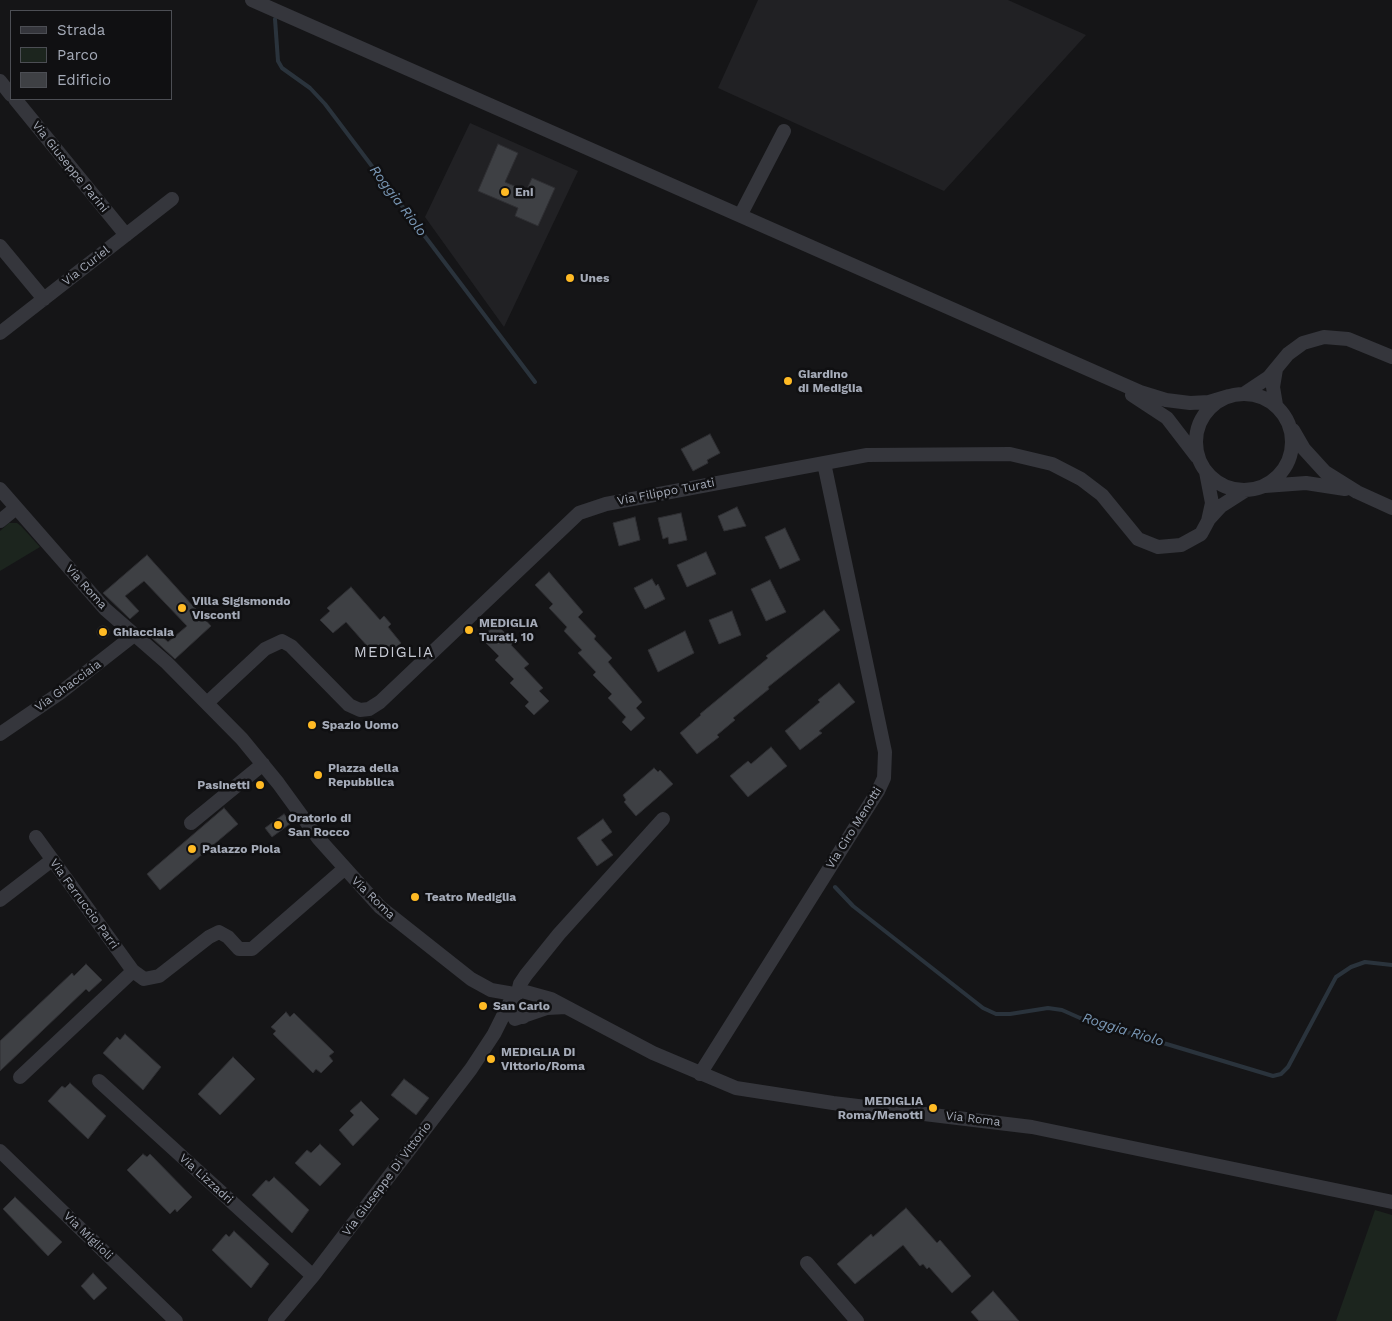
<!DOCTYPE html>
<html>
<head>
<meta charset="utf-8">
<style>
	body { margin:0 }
	#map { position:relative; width:1392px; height:1321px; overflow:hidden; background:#151517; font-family:"Work Sans",sans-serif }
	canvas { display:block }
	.legend { position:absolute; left:10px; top:10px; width:162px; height:90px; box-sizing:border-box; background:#101012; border:1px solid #4c4e54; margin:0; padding:6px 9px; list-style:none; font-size:15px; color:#a5abb8 }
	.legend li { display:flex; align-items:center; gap:10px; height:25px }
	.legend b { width:25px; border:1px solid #4c4e54 }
</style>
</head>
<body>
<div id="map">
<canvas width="1392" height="1321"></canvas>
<ul class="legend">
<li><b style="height:6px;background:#35363c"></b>Strada</li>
<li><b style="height:14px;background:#1c251e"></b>Parco</li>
<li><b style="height:14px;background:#3e4044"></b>Edificio</li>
</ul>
</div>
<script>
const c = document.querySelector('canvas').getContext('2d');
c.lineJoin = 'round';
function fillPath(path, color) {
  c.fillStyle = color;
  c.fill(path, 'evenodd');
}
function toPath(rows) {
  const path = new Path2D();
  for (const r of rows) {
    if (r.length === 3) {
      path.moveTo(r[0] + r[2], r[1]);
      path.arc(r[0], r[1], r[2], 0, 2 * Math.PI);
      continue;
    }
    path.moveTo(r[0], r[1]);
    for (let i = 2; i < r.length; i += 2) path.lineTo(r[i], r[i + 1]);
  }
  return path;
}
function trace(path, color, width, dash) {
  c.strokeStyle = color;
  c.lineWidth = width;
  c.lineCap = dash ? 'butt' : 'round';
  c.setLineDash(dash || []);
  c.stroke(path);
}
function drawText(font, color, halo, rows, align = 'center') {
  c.font = font + ' "Work Sans",sans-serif';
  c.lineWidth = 5;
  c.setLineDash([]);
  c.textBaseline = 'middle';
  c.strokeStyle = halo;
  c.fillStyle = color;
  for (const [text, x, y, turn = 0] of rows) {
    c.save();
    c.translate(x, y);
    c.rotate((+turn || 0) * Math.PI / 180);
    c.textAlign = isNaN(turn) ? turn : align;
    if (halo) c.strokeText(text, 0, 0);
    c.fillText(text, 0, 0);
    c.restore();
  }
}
fillPath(toPath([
	[758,0,1008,0,1086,35,944,191,718,88],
	[470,123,578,171,504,327,425,217]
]), '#212124');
fillPath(toPath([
	[9,523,17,523,21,526,40,547,0,571,0,531],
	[1375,1210,1392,1215,1392,1321,1336,1321]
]), '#1c251e');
trace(toPath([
	[275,19,278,61,282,68,310,88,325,104,535,382],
	[835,887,853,906,983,1008,996,1014,1010,1014,1048,1008,1062,1010,1080,1018,1273,1076,1281,1074,1288,1067,1336,977,1351,967,1365,962,1392,965]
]), '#2a333c', 4);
const building = toPath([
	[498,144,518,153,505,182,526,191,532,178,555,188,538,226,515,216,518,208,478,191,498,144],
	[710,434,720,453,707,460,708,463,693,471,681,449,710,434],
	[737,507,746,526,724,531,718,516,737,507],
	[681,513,687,540,669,544,668,537,663,539,658,518,681,513],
	[635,517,640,540,619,546,613,523,635,517],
	[785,528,800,560,780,569,765,537,785,528],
	[706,552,716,574,687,587,677,565,706,552],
	[147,555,211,626,175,659,152,638,157,632,168,642,187,626,144,581,125,596,139,611,130,619,103,593,147,555],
	[549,572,583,612,578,617,596,636,594,639,612,658,608,662,642,702,636,708,645,718,631,731,622,722,626,717,608,698,612,694,593,675,596,672,578,653,582,650,564,631,567,627,549,608,553,604,535,585,549,572],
	[652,579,656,586,658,584,665,599,645,609,634,588,652,579],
	[770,580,786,612,766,621,751,589,770,580],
	[351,587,380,620,384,616,391,624,388,627,401,643,384,658,379,653,376,656,346,622,333,633,320,620,330,611,327,608,351,587],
	[824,610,840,630,768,687,769,689,733,718,735,720,717,735,719,737,697,754,680,733,701,715,700,714,768,658,766,656,824,610],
	[732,611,741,635,719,644,709,620,732,611],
	[496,624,514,642,511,645,529,664,524,668,543,688,539,691,549,701,534,715,525,706,529,702,510,683,514,679,495,660,499,656,481,638,496,624],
	[103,632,6],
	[685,631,694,653,658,672,648,650,685,631],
	[839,683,855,702,819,731,822,733,800,750,785,731,820,702,818,700,839,683],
	[771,747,787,766,748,797,730,776,748,761,751,764,771,747],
	[654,768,658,772,660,770,673,784,636,816,624,802,626,800,623,795,654,768],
	[224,808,238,824,160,890,147,874,224,808],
	[284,814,291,823,272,837,265,828,284,814],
	[603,819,612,832,601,840,613,855,597,866,577,838,603,819],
	[86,964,102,980,89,992,86,989,0,1071,0,1041,72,973,74,976,86,964],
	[286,1012,290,1017,294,1013,334,1052,329,1056,333,1061,321,1073,316,1069,313,1073,273,1034,276,1031,271,1027,286,1012],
	[125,1034,161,1067,143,1090,103,1053,117,1037,120,1040,125,1034],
	[233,1057,255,1079,220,1115,198,1094,233,1057],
	[404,1079,429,1098,416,1115,391,1095,404,1079],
	[70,1083,106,1116,88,1139,48,1101,62,1086,65,1088,70,1083],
	[361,1101,379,1119,353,1146,339,1130,354,1115,350,1111,361,1101],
	[320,1144,341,1164,320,1186,295,1163,307,1150,311,1153,320,1144],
	[143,1154,147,1157,150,1154,192,1197,177,1212,175,1209,170,1214,127,1170,143,1154],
	[274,1177,309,1210,292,1233,252,1195,266,1180,269,1182,274,1177],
	[15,1197,62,1242,48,1256,3,1209,15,1197],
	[906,1208,937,1243,940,1240,971,1276,952,1293,929,1267,927,1269,923,1264,920,1266,903,1245,855,1284,837,1264,871,1234,873,1237,906,1208],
	[234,1231,269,1264,251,1288,212,1250,226,1234,229,1237,234,1231],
	[93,1273,107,1288,94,1300,81,1286,93,1273],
	[993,1291,1019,1321,979,1321,971,1312,993,1291]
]);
fillPath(building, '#3e4044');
trace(building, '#2f2f33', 1);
trace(toPath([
	[252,0,1140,392,1166,400,1190,403,1209,402,1229,396],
	[0,81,11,95],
	[15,99,126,235],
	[741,214,784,131],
	[0,246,44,299],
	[0,333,172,199],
	[1245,393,1269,377,1288,354,1303,343,1324,337,1348,339,1392,357],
	[1244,442,48],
	[1132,395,1167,418,1197,457],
	[1276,405,1273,387,1276,369],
	[1293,430,1304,449,1325,472,1357,492,1392,508],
	[1265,486,1306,483,1345,489],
	[0,489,105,609,167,663,242,739,278,783,318,838,380,907,471,979,491,990,514,994],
	[1210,518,1221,506,1246,490],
	[0,521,16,508],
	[207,703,265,649,282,641,291,646,349,705,360,710,369,709,380,702,579,513,606,504,867,455,1010,454,1052,464,1081,479,1102,495,1138,539,1158,547,1181,545,1201,534,1208,521,1212,503,1206,472],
	[0,734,60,693,134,635],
	[191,823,263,764],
	[36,837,133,971],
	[0,900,52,860],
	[518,992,520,984,526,975,559,934,663,819],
	[523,1017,514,1014,510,1006,514,995,522,991,551,999,653,1053,736,1088,833,1103,1032,1127,1392,1202],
	[515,1019,547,1008,566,1007],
	[700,1074,878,791,884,778,885,752,824,463],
	[20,1077,133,971,144,979,159,976,209,937,219,932,228,937,239,949,252,949,344,869],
	[99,1081,313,1276],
	[0,1151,176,1321],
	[807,1263,857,1321],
	[275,1321,313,1276,471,1069,494,1034,511,1000]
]), '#35363c', 14);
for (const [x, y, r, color] of [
	[505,192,5,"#ffba24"],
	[570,278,5,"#ffba24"],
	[788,381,5,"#ffba24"],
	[182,608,5,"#ffba24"],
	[469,630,5,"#ffba24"],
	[103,632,5,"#ffba24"],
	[312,725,5,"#ffba24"],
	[318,775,5,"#ffba24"],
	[260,785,5,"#ffba24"],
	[278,825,5,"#ffba24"],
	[192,849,5,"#ffba24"],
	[415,897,5,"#ffba24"],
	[483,1006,5,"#ffba24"],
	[491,1059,5,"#ffba24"],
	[933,1108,5,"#ffba24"]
]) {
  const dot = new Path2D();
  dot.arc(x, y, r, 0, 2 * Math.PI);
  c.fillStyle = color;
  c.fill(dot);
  trace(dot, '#101012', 2);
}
drawText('12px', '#a5abb8', '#101012', [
	["Via Giuseppe Parini",70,167,51],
	["Via Curiel",86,266,-38],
	["Via Filippo Turati",666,492,-11],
	["Via Roma",86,587,48],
	["Via Ghacciaia",68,686,-36],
	["Via Ciro Menotti",854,828,-58],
	["Via Roma",373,898,44],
	["Via Ferruccio Parri",84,904,54],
	["Via Roma",973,1119,7],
	["Via Lizzadri",206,1179,42],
	["Via Giuseppe Di Vittorio",387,1179,-53],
	["Via Miglioli",88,1236,44]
]);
drawText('bold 12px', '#a5abb8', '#101012', [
	["Eni",515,192],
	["Unes",580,278],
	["Giardino",798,374],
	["di Mediglia",798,388],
	["Villa Sigismondo",192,601],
	["Visconti",192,615],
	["MEDIGLIA",479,623],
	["Turati, 10",479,637],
	["Ghiacciaia",113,632],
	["Spazio Uomo",322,725],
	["Piazza della",328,768],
	["Repubblica",328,782],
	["Pasinetti",250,785,"right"],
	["Oratorio di",288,818],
	["San Rocco",288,832],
	["Palazzo Piola",202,849],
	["Teatro Mediglia",425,897],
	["San Carlo",493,1006],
	["MEDIGLIA Di",501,1052],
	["Vittorio/Roma",501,1066],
	["MEDIGLIA",923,1101,"right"],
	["Roma/Menotti",923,1115,"right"]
], 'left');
drawText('italic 14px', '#7a98b6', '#101012', [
	["Roggia Riolo",398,201,53],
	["Roggia Riolo",1123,1030,17]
]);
c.letterSpacing = '1px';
drawText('15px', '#c7cad4', '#101012', [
	["MEDIGLIA",394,653]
]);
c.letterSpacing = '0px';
</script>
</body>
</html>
